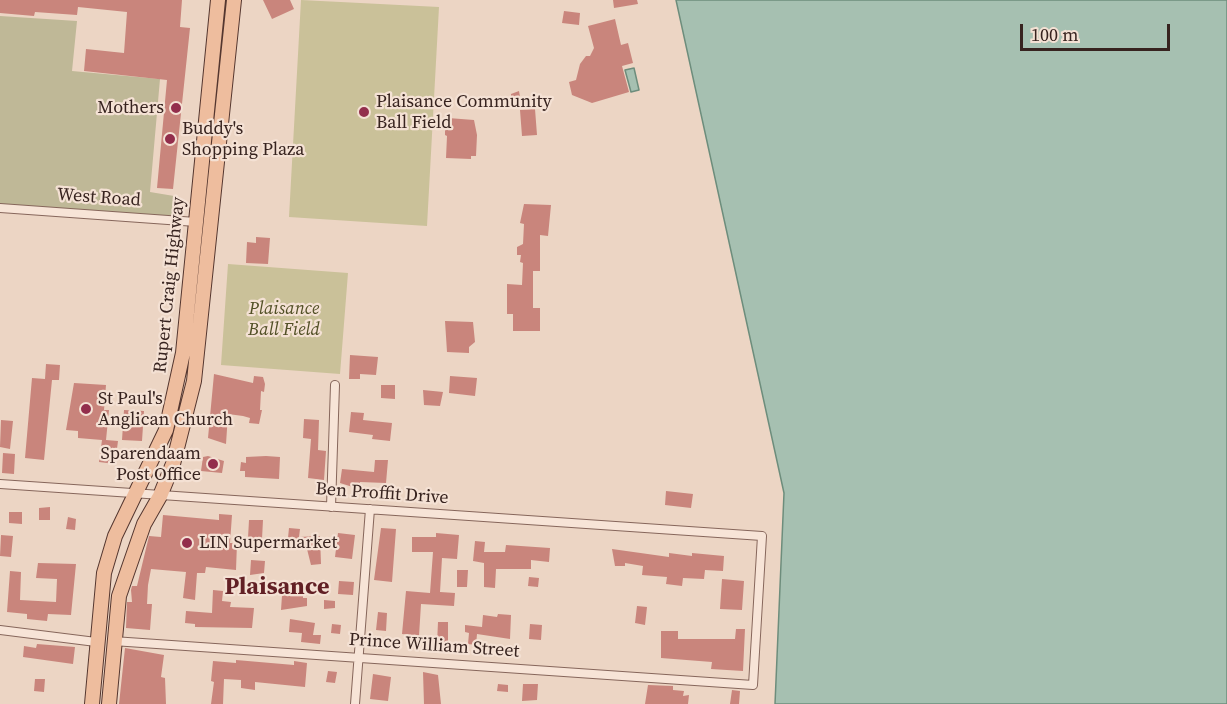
<!DOCTYPE html>
<html>
<head>
<meta charset="utf-8">
<style>
	body { margin:0 }
	#map { position:relative; width:1227px; height:704px; overflow:hidden; background:#ecd5c4; font-family:"Source Serif 4",serif }
	canvas { display:block }
	.scale { position:absolute; left:1020px; top:24px; width:150px; height:27px; box-sizing:border-box; border:3px solid #37231f; border-top:0; padding-left:8px; font-size:18px; line-height:21px; white-space:nowrap; color:#37231f; -webkit-text-stroke:4px #f4e1d4; paint-order:stroke }
</style>
</head>
<body>
<div id="map">
<canvas width="1227" height="704"></canvas>
<div class="scale">100 m</div>
</div>
<script>
const c = document.querySelector('canvas').getContext('2d');
c.lineJoin = 'round';
function fillPath(path, color) {
  c.fillStyle = color;
  c.fill(path, 'evenodd');
}
function toPath(rows) {
  const path = new Path2D();
  for (const r of rows) {
    path.moveTo(r[0], r[1]);
    for (let i = 2; i < r.length; i += 2) path.lineTo(r[i], r[i + 1]);
  }
  return path;
}
function trace(path, color, width, dash) {
  c.strokeStyle = color;
  c.lineWidth = width;
  c.lineCap = dash ? 'butt' : 'round';
  c.setLineDash(dash || []);
  c.stroke(path);
}
function drawText(font, color, halo, rows, align = 'center') {
  c.font = font + ' "Source Serif 4",serif';
  c.lineWidth = 4.5;
  c.setLineDash([]);
  c.textBaseline = 'middle';
  c.strokeStyle = halo;
  c.fillStyle = color;
  for (const [text, x, y, turn = 0] of rows) {
    c.save();
    c.translate(x, y);
    c.rotate((+turn || 0) * Math.PI / 180);
    c.textAlign = isNaN(turn) ? turn : align;
    if (halo) c.strokeText(text, 0, 0);
    c.fillText(text, 0, 0);
    c.restore();
  }
}
fillPath(toPath([
	[301,0,439,7,427,226,289,217],
	[228,264,348,273,340,374,221,365]
]), '#cac199');
fillPath(toPath([
	[0,16,77,21,72,71,160,79,150,192,180,197,181,220,0,206]
]), '#bfb897');
const water = toPath([
	[676,0,1227,0,1227,704,775,704,784,493,676,0],
	[634,68,639,90,631,92,625,70,634,68]
]);
fillPath(water, '#a6c0b1');
trace(water, '#6d8d7c', 1.5);
fillPath(toPath([
	[0,0,182,0,180,27,190,28,173,189,157,188,167,80,84,71,86,49,124,53,127,12,78,7,77,15,35,12,34,16,0,13],
	[263,0,290,0,294,9,272,19],
	[613,0,637,0,638,4,614,8],
	[564,11,580,13,579,25,562,23],
	[615,19,621,45,628,43,633,63,622,66,629,92,592,103,572,95,569,82,576,80,580,64,586,56,590,56,594,48,588,26],
	[519,91,521,103,511,103,511,94],
	[535,109,537,135,522,136,520,110],
	[448,118,474,120,477,135,476,156,471,156,471,159,446,158,447,136,445,135,445,127,443,127],
	[524,204,551,205,548,236,540,235,540,271,533,271,533,308,540,308,540,331,513,331,513,314,507,314,507,284,522,285,523,263,520,262,521,255,517,255,517,247,523,244,524,224,520,223],
	[256,237,270,238,268,264,246,263,247,242,256,243],
	[445,321,473,322,475,342,469,347,469,353,447,352],
	[350,355,378,357,376,375,360,374,360,379,349,379],
	[46,364,60,365,59,380,52,380,44,460,25,458,32,378,45,379],
	[214,374,253,383,254,376,263,377,265,384,264,392,261,391,260,410,262,410,259,424,249,423,250,418,243,416,228,414,226,444,208,438],
	[450,376,477,378,475,396,449,393],
	[74,383,106,385,104,410,109,410,106,440,118,441,115,464,99,462,102,440,78,438,78,431,66,430],
	[381,385,395,385,395,399,381,398],
	[423,390,443,392,440,406,424,405],
	[124,410,144,411,142,441,122,440],
	[351,412,364,413,363,420,392,423,390,441,372,439,373,435,349,432],
	[304,419,319,420,318,450,326,451,324,480,308,478,311,439,303,438],
	[1,420,13,421,10,449,0,447],
	[3,453,15,454,14,474,2,473],
	[208,456,224,461,222,473,201,471,203,457],
	[266,456,280,457,279,479,245,477,245,471,240,471,241,462,246,463,246,457],
	[375,460,388,460,386,483,360,482,359,489,340,483,342,469,374,472],
	[666,491,693,494,691,508,665,505],
	[50,507,50,520,39,520,39,508],
	[9,512,22,512,22,524,9,523],
	[219,514,232,515,230,543,237,543,236,570,206,567,205,573,197,573,195,600,183,598,186,572,151,569,148,585,147,604,152,604,150,630,126,628,127,602,132,602,131,590,132,586,137,586,149,536,161,537,163,515,219,520],
	[68,517,76,519,75,530,66,529],
	[249,520,263,520,262,539,248,538],
	[289,528,300,529,299,537,320,536,321,564,311,565,307,549,287,548],
	[381,528,396,529,392,582,374,580],
	[338,533,355,535,352,559,335,557],
	[436,533,459,535,457,559,442,558,440,592,455,593,454,606,421,604,419,636,402,634,406,591,430,593,433,552,412,552,412,537,436,537],
	[1,535,13,536,11,557,0,556],
	[475,541,485,542,484,552,505,552,506,545,550,548,549,562,531,560,531,569,496,569,495,588,484,587,484,563,473,561],
	[612,549,669,557,669,553,692,556,692,553,724,556,723,571,705,570,704,579,683,578,682,586,666,584,667,577,642,575,643,566,625,563,625,566,615,566],
	[251,560,265,561,264,573,250,575],
	[38,563,76,564,71,615,48,614,47,621,27,619,27,614,7,612,10,571,21,572,20,600,56,602,57,579,36,578],
	[457,570,468,570,467,587,457,587],
	[529,577,539,578,538,587,528,586],
	[722,579,744,581,742,610,720,609],
	[283,581,295,582,294,595,303,594,303,598,307,598,307,606,281,610],
	[339,581,354,582,353,595,338,594],
	[213,590,223,591,222,601,231,602,230,607,254,608,252,628,195,627,195,624,185,623,186,611,212,613],
	[324,600,335,601,335,608,324,609],
	[637,606,647,607,645,625,635,623],
	[378,612,387,613,386,631,376,630],
	[498,614,511,615,510,639,477,634,476,645,468,644,469,633,465,632,465,625,482,627,483,615,497,617],
	[290,619,315,623,313,635,321,635,320,644,301,642,302,633,289,632],
	[438,622,448,622,448,644,437,644],
	[332,624,341,625,340,634,331,633],
	[530,624,542,625,541,640,529,639],
	[736,629,745,629,743,671,711,669,712,662,661,658,661,631,678,631,678,639,735,639],
	[37,644,75,647,73,664,23,657,24,646,36,648],
	[125,648,164,655,161,677,165,678,166,704,119,704],
	[236,660,294,665,294,661,307,663,305,687,255,682,255,690,241,688,241,680,224,679,223,704,211,704,214,682,211,681,213,661,236,663],
	[328,671,337,672,335,683,326,682],
	[423,672,438,675,441,704,424,704],
	[373,674,391,677,388,701,370,699],
	[35,679,45,679,44,692,34,691],
	[498,684,508,685,508,692,497,691],
	[523,684,538,684,537,700,522,701],
	[648,685,673,686,673,690,684,691,683,696,689,695,688,704,645,704],
	[732,690,740,691,739,704,730,704]
]), '#c9857c');
const street = toPath([
	[0,208,196,222],
	[0,484,762,536,753,685,113,641],
	[331,507,335,385],
	[0,630,96,642],
	[355,704,370,509]
]);
const primary = toPath([
	[92,704,104,573,115,536,166,430,183,353,218,0],
	[109,704,119,596,144,524,160,496,173,464,194,381,234,0]
]);
trace(street, '#86665b', 10);
trace(primary, '#54362f', 16);
trace(street, '#f7e4d7', 8);
trace(primary, '#eebd9e', 14);
for (const [x, y, r, color] of [
	[176,108,6,"#932e4c"],
	[364,112,6,"#932e4c"],
	[170,139,6,"#932e4c"],
	[86,409,6,"#932e4c"],
	[213,464,6,"#932e4c"],
	[187,543,6,"#932e4c"]
]) {
  const dot = new Path2D();
  dot.arc(x, y, r, 0, 2 * Math.PI);
  c.fillStyle = color;
  c.fill(dot);
  trace(dot, '#f4e1d4', 2);
}
drawText('18px', '#37231f', '#f4e1d4', [
	["Plaisance Community",376,102],
	["Ball Field",376,123],
	["Mothers",164,108,"right"],
	["Buddy's",182,129],
	["Shopping Plaza",182,150],
	["St Paul's",98,399],
	["Anglican Church",98,420],
	["Sparendaam",201,454,"right"],
	["Post Office",201,475,"right"],
	["LIN Supermarket",199,543]
], 'left');
drawText('18px', '#37231f', '#f4e1d4', [
	["West Road",99,198,4],
	["Rupert Craig Highway",170,285,-84],
	["Ben Proffit Drive",382,494,4],
	["Prince William Street",434,646,4]
]);
drawText('italic 18px', '#525026', '#f4e1d4', [
	["Plaisance",284,309],
	["Ball Field",284,330]
]);
drawText('bold 24px', '#622025', '#f4e1d4', [
	["Plaisance",277,588]
]);
</script>
</body>
</html>
